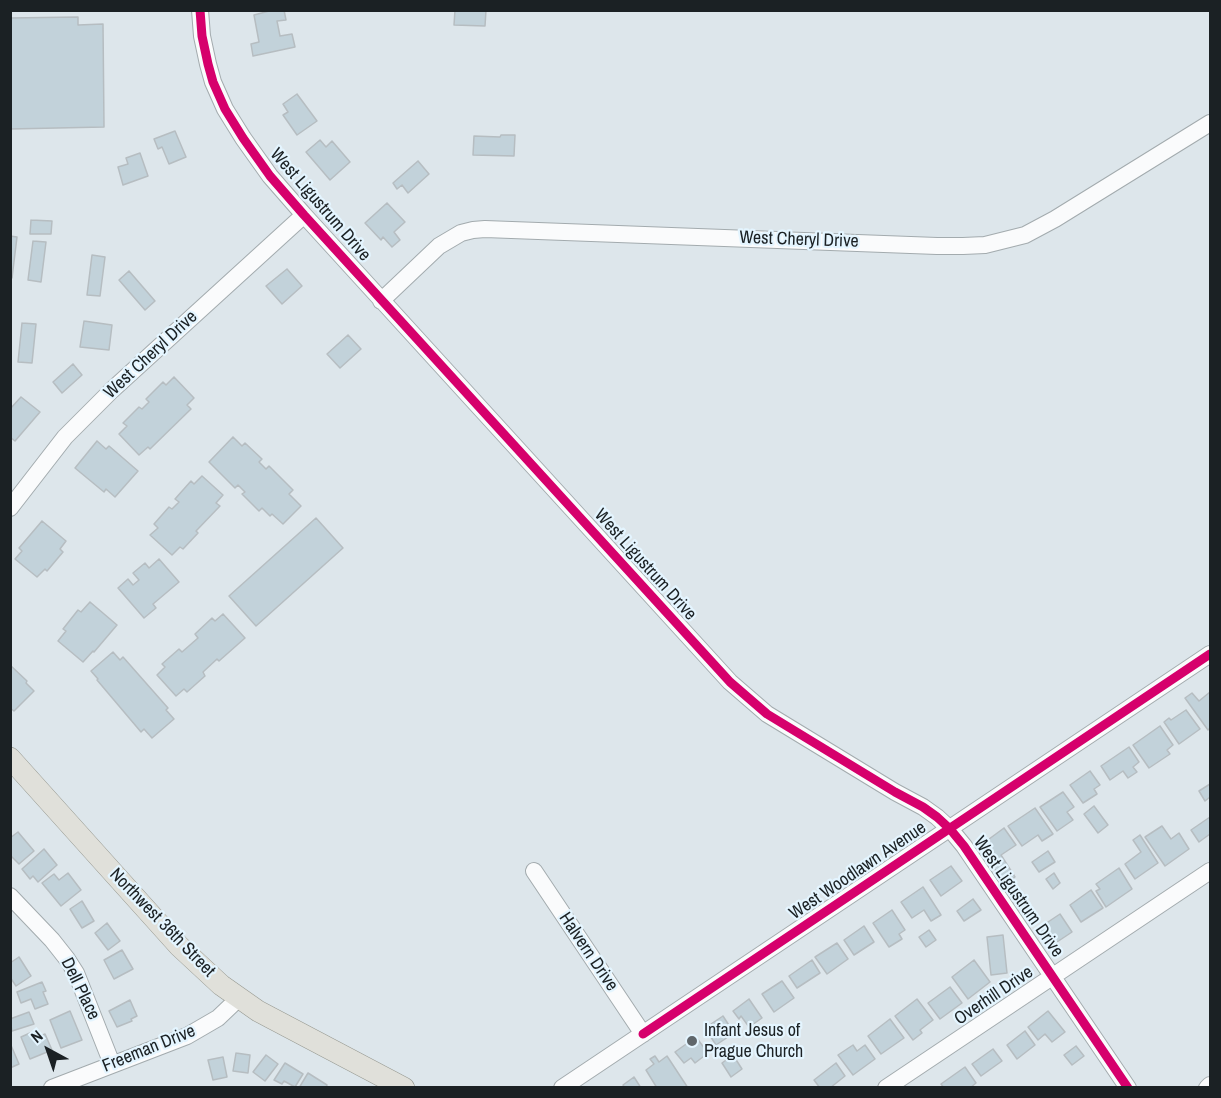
<!DOCTYPE html>
<html>
<head>
<meta charset="utf-8">
<style>
	body { margin:0 }
	#map { position:relative; width:1221px; height:1098px; overflow:hidden; background:#dde6eb; font-family:"Archivo Narrow",sans-serif }
	canvas { display:block }
	.frame { position:absolute; inset:0; border:12px solid #1b2124; pointer-events:none }
	.north { position:absolute; left:18px; top:1020px; width:60px; height:60px; -webkit-text-stroke:4px #e4f5ff; paint-order:stroke; rotate:320deg; font-size:16px; font-weight:700; line-height:24px; text-align:center; color:#1b2124 }
	.north::after { content:''; display:block; margin:auto; width:21px; height:27px; background:#1b2124; clip-path:polygon(50% 0,100% 100%,50% 72%,0 100%) }
</style>
</head>
<body>
<div id="map">
<canvas width="1221" height="1098"></canvas>
<div class="frame"></div>
<div class="north">N</div>
</div>
<script>
const c = document.querySelector('canvas').getContext('2d');
c.lineJoin = 'round';
function fillPath(path, color) {
  c.fillStyle = color;
  c.fill(path, 'evenodd');
}
function toPath(rows) {
  const path = new Path2D();
  for (const r of rows) {
    path.moveTo(r[0], r[1]);
    for (let i = 2; i < r.length; i += 2) path.lineTo(r[i], r[i + 1]);
  }
  return path;
}
function trace(path, color, width, dash) {
  c.strokeStyle = color;
  c.lineWidth = width;
  c.lineCap = dash ? 'butt' : 'round';
  c.setLineDash(dash || []);
  c.stroke(path);
}
function drawText(font, color, halo, rows, align = 'center') {
  c.font = font + ' "Archivo Narrow",sans-serif';
  c.lineWidth = 4.5;
  c.setLineDash([]);
  c.textBaseline = 'middle';
  c.strokeStyle = halo;
  c.fillStyle = color;
  for (const [text, x, y, turn = 0] of rows) {
    c.save();
    c.translate(x, y);
    c.rotate((+turn || 0) * Math.PI / 180);
    c.textAlign = isNaN(turn) ? turn : align;
    if (halo) c.strokeText(text, 0, 0);
    c.fillText(text, 0, 0);
    c.restore();
  }
}
const building = toPath([
	[273,10,284,10,286,20,277,21,280,36,292,34,295,47,253,56,251,44,259,42,254,15,273,10],
	[455,10,486,10,485,26,454,25,455,10],
	[78,17,78,25,103,24,104,127,10,129,10,18,78,17],
	[297,94,317,121,297,135,283,115,288,112,283,104,297,94],
	[175,131,186,157,169,164,162,147,158,149,154,139,175,131],
	[501,135,515,135,514,156,473,155,474,136,500,137,501,135],
	[320,140,326,147,332,141,350,162,330,180,306,152,320,140],
	[140,153,148,176,123,185,118,167,128,164,126,158,140,153],
	[418,161,429,174,408,193,402,185,397,189,393,183,418,161],
	[387,203,405,222,394,232,400,240,392,247,383,237,381,240,365,223,387,203],
	[31,220,52,221,51,234,30,234,31,220],
	[10,236,17,237,12,278,10,278,10,236],
	[33,241,46,242,41,282,28,280,33,241],
	[92,255,105,257,100,296,87,295,92,255],
	[287,269,302,286,282,304,266,286,287,269],
	[129,271,155,301,145,310,119,280,129,271],
	[84,321,112,325,109,350,80,347,84,321],
	[22,323,36,324,32,363,18,362,22,323],
	[348,335,361,349,340,368,327,354,348,335],
	[73,364,82,375,62,393,53,382,73,364],
	[174,377,194,398,187,405,191,409,150,449,148,447,139,455,119,434,127,426,123,423,139,407,142,409,149,402,146,399,163,382,166,385,174,377],
	[21,397,40,412,15,441,10,437,10,409,21,397],
	[233,437,242,446,245,443,262,459,259,462,266,469,269,466,293,490,289,494,301,506,283,524,272,514,270,516,262,508,259,511,242,494,245,492,238,485,235,488,209,462,233,437],
	[97,441,106,449,109,446,138,471,115,497,106,489,104,492,75,468,97,441],
	[202,476,223,495,216,503,220,506,196,531,198,533,183,549,180,547,172,555,150,535,158,528,154,524,169,507,172,509,179,502,175,499,191,481,194,484,202,476],
	[316,518,343,548,256,626,229,596,316,518],
	[42,521,66,541,60,549,63,552,47,571,45,569,37,577,15,559,22,551,19,548,42,521],
	[159,559,179,582,153,604,156,608,144,618,118,588,128,579,133,585,139,580,133,573,145,563,149,568,159,559],
	[90,602,117,625,94,652,93,651,83,662,58,641,66,631,63,629,78,610,81,612,90,602],
	[223,614,245,638,219,661,217,659,203,672,205,676,187,692,184,689,176,696,157,675,165,667,162,664,179,649,182,652,198,638,195,634,212,618,215,621,223,614],
	[113,652,120,660,123,657,168,708,166,710,174,719,152,738,144,729,141,732,97,680,98,679,91,671,113,652],
	[10,665,27,681,26,683,34,691,14,711,10,708,10,665],
	[1210,692,1210,728,1208,730,1185,698,1192,693,1199,701,1210,692],
	[1186,710,1200,729,1179,744,1164,722,1169,718,1171,720,1186,710],
	[1160,726,1173,745,1167,750,1170,754,1149,768,1133,745,1160,726],
	[1129,747,1139,762,1133,767,1137,772,1128,778,1123,771,1110,780,1101,766,1129,747],
	[1090,771,1100,785,1094,789,1097,794,1083,803,1070,785,1090,771],
	[1210,784,1210,797,1205,801,1199,791,1210,784],
	[1063,792,1074,807,1067,812,1073,820,1057,831,1040,807,1063,792],
	[1094,806,1108,825,1098,833,1084,814,1094,806],
	[1035,808,1053,834,1042,841,1038,835,1022,846,1008,826,1035,808],
	[1210,817,1210,834,1199,842,1191,830,1210,817],
	[1162,826,1171,839,1179,833,1189,849,1165,866,1145,837,1162,826],
	[1004,828,1016,845,1001,855,1015,877,1005,884,984,853,990,849,985,842,1004,828],
	[18,832,34,851,19,864,10,855,10,838,18,832],
	[1140,835,1158,863,1135,879,1125,864,1141,852,1133,840,1140,835],
	[44,849,57,865,38,882,33,876,30,879,22,869,44,849],
	[1048,851,1055,862,1039,872,1032,862,1048,851],
	[951,866,962,881,941,896,930,880,951,866],
	[1119,868,1132,889,1106,907,1096,891,1100,889,1096,884,1119,868],
	[68,873,81,890,61,906,42,883,54,874,59,880,68,873],
	[1054,873,1060,883,1053,889,1046,879,1054,873],
	[923,887,941,915,931,921,924,910,912,918,901,902,923,887],
	[1091,890,1103,908,1081,922,1070,905,1091,890],
	[973,899,981,910,964,921,957,911,973,899],
	[82,901,94,921,82,928,70,909,82,901],
	[892,910,905,930,899,934,902,939,889,947,873,923,892,910],
	[1060,914,1072,932,1051,946,1039,928,1060,914],
	[107,923,120,941,108,950,95,933,107,923],
	[864,926,874,942,854,955,844,940,864,926],
	[929,930,936,940,926,947,919,937,929,930],
	[1003,935,1007,973,991,975,987,937,1003,935],
	[837,943,848,959,827,974,815,957,837,943],
	[122,950,133,969,114,979,104,960,122,950],
	[19,957,31,976,16,986,10,977,10,963,19,957],
	[812,960,820,973,797,988,789,976,812,960],
	[974,960,990,982,968,999,952,977,974,960],
	[782,981,794,998,774,1012,762,994,782,981],
	[42,982,46,991,43,992,48,1004,35,1009,31,999,21,1003,17,992,42,982],
	[950,987,962,1003,940,1019,928,1003,950,987],
	[749,999,762,1018,749,1027,741,1016,739,1019,733,1011,749,999],
	[917,999,933,1020,920,1030,922,1033,913,1040,895,1016,917,999],
	[130,1000,137,1016,131,1019,132,1021,117,1027,109,1011,130,1000],
	[70,1011,82,1040,61,1048,50,1020,70,1011],
	[1048,1011,1065,1032,1052,1042,1045,1034,1038,1040,1028,1027,1048,1011],
	[29,1012,34,1024,12,1031,10,1019,29,1012],
	[723,1016,734,1033,716,1045,705,1028,723,1016],
	[890,1019,904,1038,881,1054,868,1036,890,1019],
	[1025,1031,1035,1045,1017,1059,1007,1045,1025,1031],
	[30,1033,33,1039,45,1034,52,1050,30,1059,21,1037,30,1033],
	[696,1037,708,1053,695,1063,691,1058,684,1063,675,1052,696,1037],
	[10,1043,19,1064,10,1068,10,1043],
	[853,1045,857,1051,865,1045,875,1059,853,1075,838,1055,853,1045],
	[1076,1046,1084,1056,1072,1065,1064,1055,1076,1046],
	[993,1049,1002,1061,981,1076,972,1064,993,1049],
	[236,1053,250,1055,248,1073,233,1071,236,1053],
	[266,1055,278,1064,265,1081,253,1072,266,1055],
	[733,1055,742,1069,731,1077,722,1063,733,1055],
	[655,1056,659,1062,667,1056,688,1088,657,1088,646,1070,654,1064,650,1059,655,1056],
	[223,1057,227,1077,213,1080,208,1060,223,1057],
	[285,1063,303,1074,295,1087,284,1081,282,1084,274,1080,285,1063],
	[836,1063,845,1076,830,1088,820,1088,814,1080,836,1063],
	[965,1067,976,1083,970,1088,944,1088,941,1084,965,1067],
	[308,1073,327,1085,326,1088,299,1088,308,1073],
	[634,1077,641,1088,625,1088,623,1085,634,1077]
]);
fillPath(building, '#c2d2da');
trace(building, '#b6bdc1', 1.5);
const minor = toPath([
	[200,10,202,36,208,64,213,82,225,109,243,138,270,176,304,215,730,682,767,714,895,792,923,807,937,817,950,829,964,846,1128,1088],
	[381,301,439,246,461,233,473,230,485,229,937,246,963,246,985,245,1025,235,1055,219,1210,123],
	[10,508,65,437,112,390,304,215],
	[534,871,643,1034],
	[10,896,52,940,67,959,76,973,112,1064],
	[52,1088,187,1036,218,1018,239,998],
	[562,1088,1210,654],
	[886,1088,1210,871],
	[1207,1088,1210,1085]
]);
const major = toPath([
	[10,758,179,946,221,985,258,1011,404,1088]
]);
trace(minor, '#a3abae', 18);
trace(major, '#969890', 22);
trace(minor, '#fafbfc', 16);
trace(major, '#e0e0da', 21);
trace(toPath([
	[200,10,202,36,208,64,213,82,225,109,243,138,270,176,304,215,730,682,767,714,895,792,923,807,937,817,950,829,964,846,1128,1088],
	[643,1034,1210,654]
]), '#d6006c', 9);
for (const [x, y, r, color] of [
	[692,1041,6,"#5f666a"]
]) {
  const dot = new Path2D();
  dot.arc(x, y, r, 0, 2 * Math.PI);
  c.fillStyle = color;
  c.fill(dot);
  trace(dot, '#e4f5ff', 2);
}
drawText('18px', '#1b2124', '#e4f5ff', [
	["West Ligustrum Drive",320,205,49],
	["West Cheryl Drive",799,240,2],
	["West Cheryl Drive",151,355,-43],
	["West Ligustrum Drive",645,565,48],
	["West Woodlawn Avenue",858,871,-34],
	["West Ligustrum Drive",1018,897,55],
	["Northwest 36th Street",162,923,46],
	["Halvern Drive",588,952,56],
	["Dell Place",80,989,64],
	["Overhill Drive",994,996,-34],
	["Freeman Drive",149,1049,-22]
]);
drawText('18px', '#1b2124', '#e4f5ff', [
	["Infant Jesus of",704,1031],
	["Prague Church",704,1052]
], 'left');
</script>
</body>
</html>
